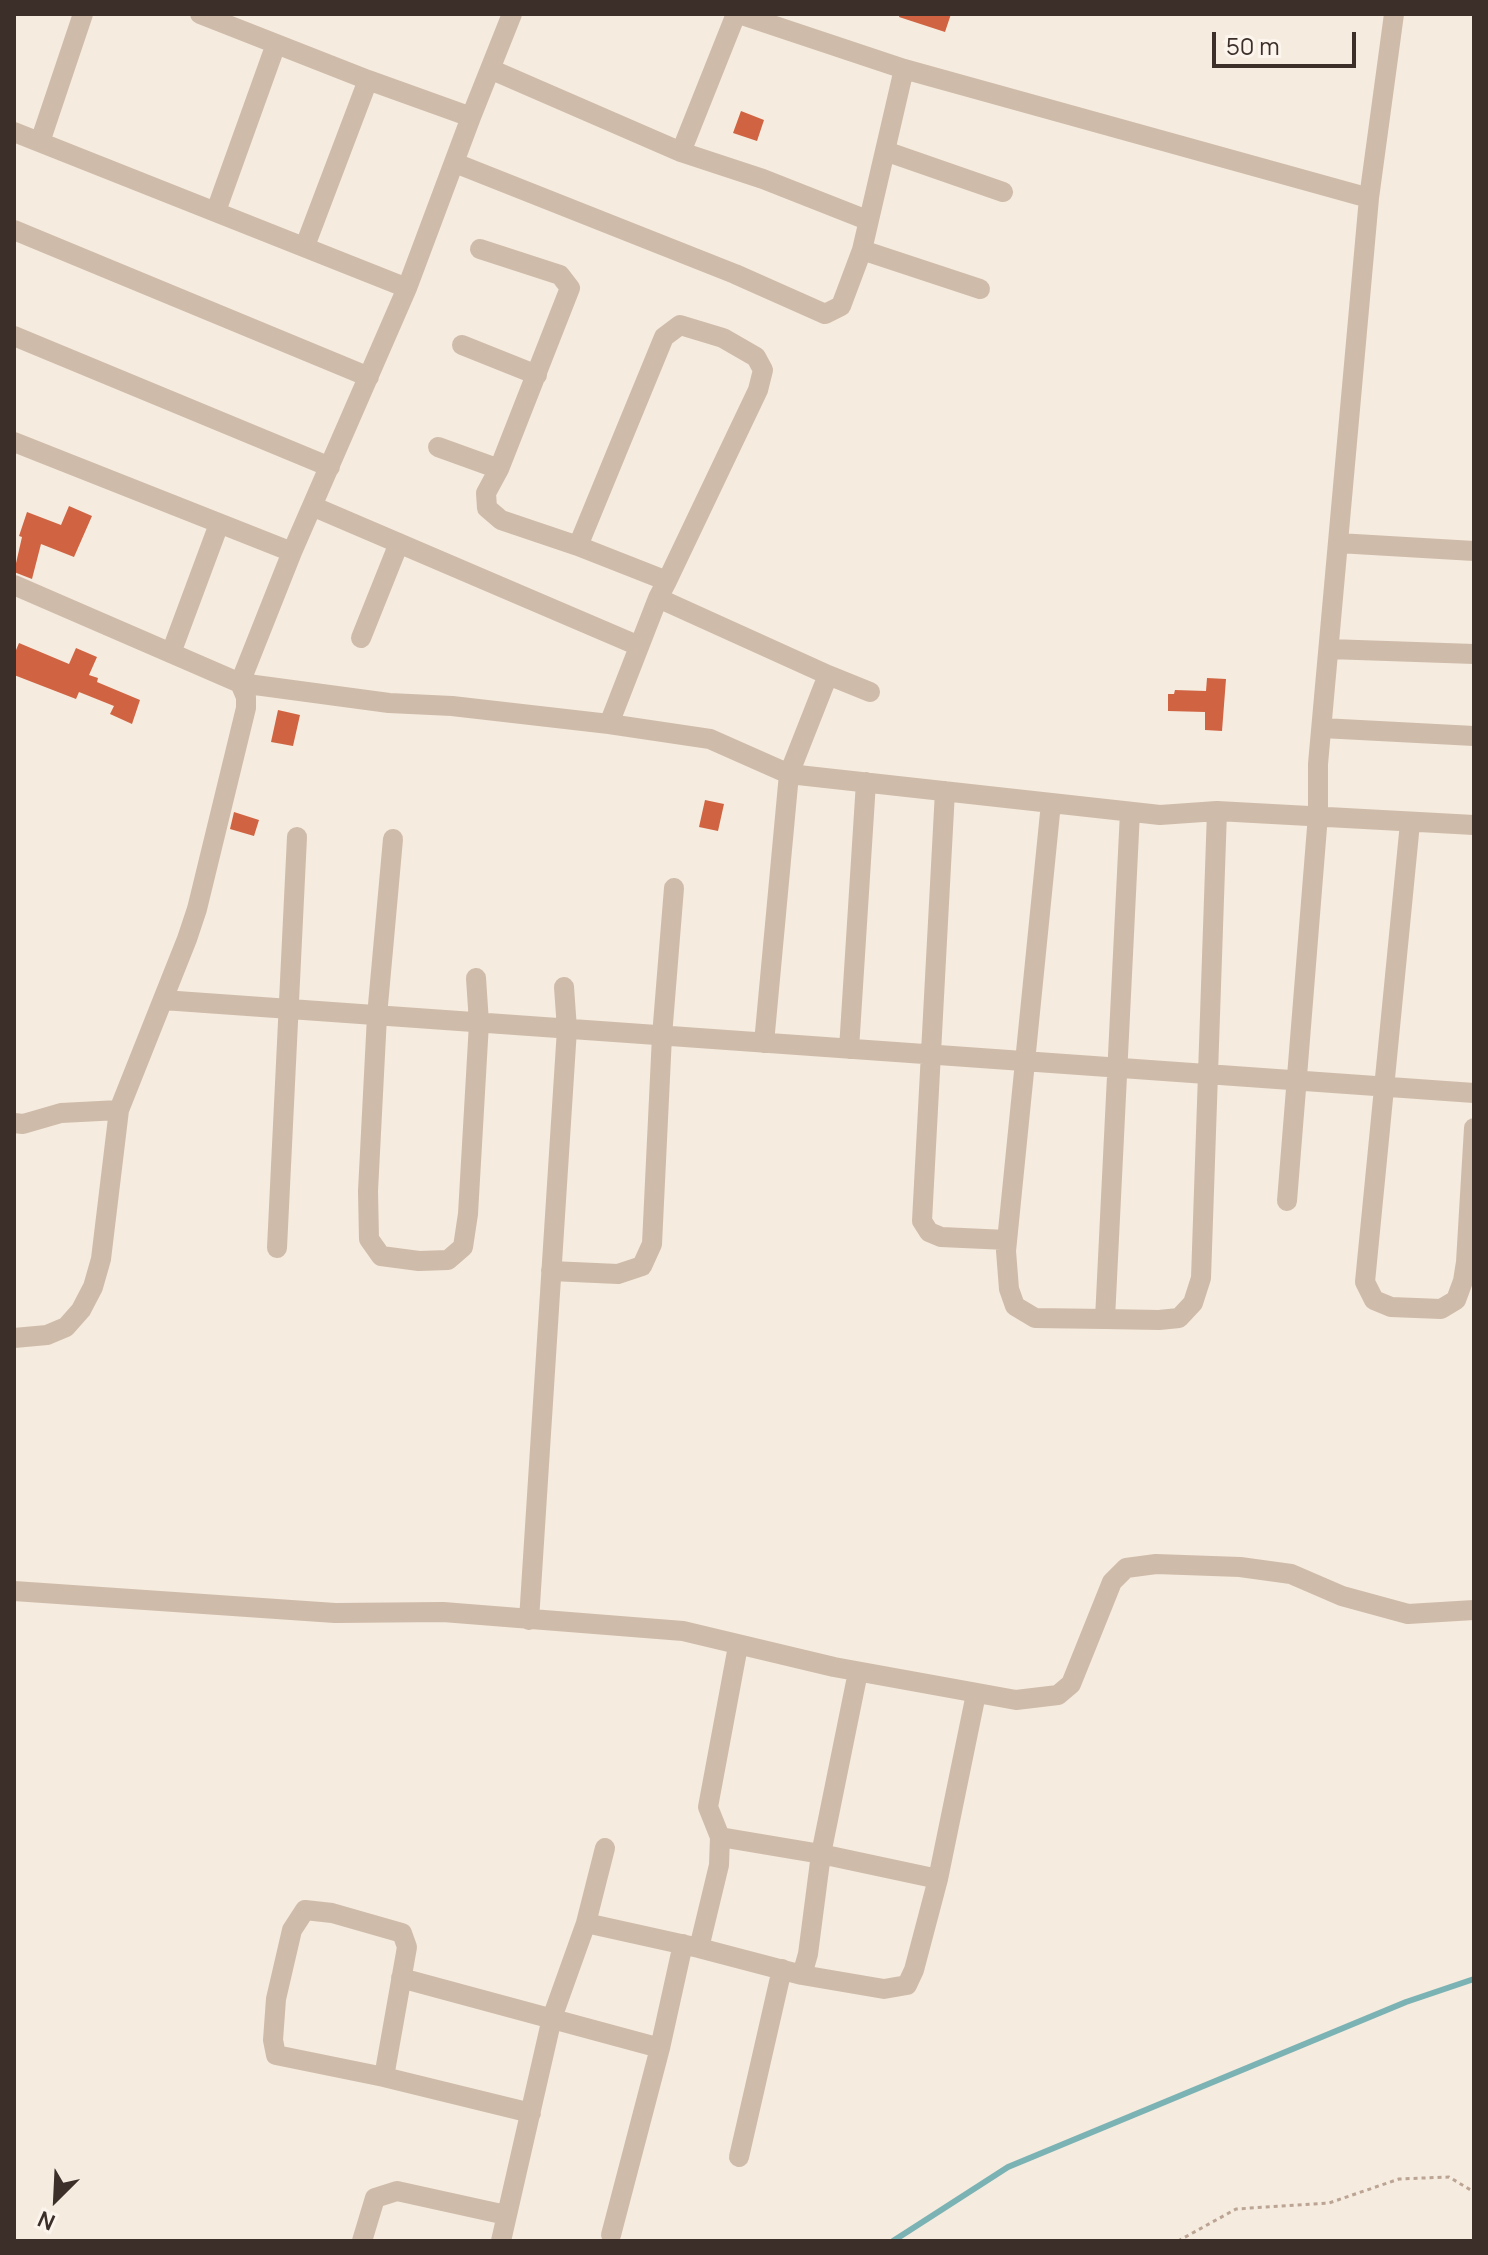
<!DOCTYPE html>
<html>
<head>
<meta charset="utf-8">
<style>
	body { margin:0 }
	#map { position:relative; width:1488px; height:2255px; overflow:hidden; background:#f5ebdf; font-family:Manrope,sans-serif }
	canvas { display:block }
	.frame { position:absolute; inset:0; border:16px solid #3c2f2a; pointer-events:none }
	.north { position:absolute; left:16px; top:2159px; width:80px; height:80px; -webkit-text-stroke:6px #fcf5ed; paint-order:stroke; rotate:204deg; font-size:22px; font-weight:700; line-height:32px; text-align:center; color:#3c2f2a }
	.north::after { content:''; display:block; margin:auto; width:28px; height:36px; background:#3c2f2a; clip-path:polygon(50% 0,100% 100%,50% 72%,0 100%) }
	.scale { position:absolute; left:1212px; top:32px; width:144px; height:36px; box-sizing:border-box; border:4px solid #3c2f2a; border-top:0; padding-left:10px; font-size:24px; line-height:28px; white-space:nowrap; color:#3c2f2a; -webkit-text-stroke:6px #fcf5ed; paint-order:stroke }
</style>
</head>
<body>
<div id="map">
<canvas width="1488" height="2255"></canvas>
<div class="frame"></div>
<div class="north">N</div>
<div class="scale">50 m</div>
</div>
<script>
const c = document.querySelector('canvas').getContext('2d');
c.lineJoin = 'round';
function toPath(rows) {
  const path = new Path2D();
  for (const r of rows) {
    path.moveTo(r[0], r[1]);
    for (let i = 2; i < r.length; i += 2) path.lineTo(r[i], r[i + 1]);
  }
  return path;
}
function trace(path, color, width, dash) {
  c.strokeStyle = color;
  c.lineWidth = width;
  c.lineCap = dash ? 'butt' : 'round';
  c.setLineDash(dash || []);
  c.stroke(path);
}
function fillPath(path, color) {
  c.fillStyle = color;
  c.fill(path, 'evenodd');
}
trace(toPath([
	[893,2241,1008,2167,1406,2002,1474,1979]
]), '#7bb3b5', 6);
fillPath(toPath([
	[900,14,951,14,945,32,899,17],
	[741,111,764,120,757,141,733,133],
	[69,506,92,516,74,557,41,544,32,579,14,572,22,537,19,536,27,512,61,525],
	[19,643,69,664,76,648,97,657,89,675,98,678,97,682,140,700,132,724,110,714,114,706,79,692,76,699,14,675,14,655],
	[1207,678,1226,679,1222,731,1205,730,1205,712,1168,711,1168,694,1174,694,1175,690,1206,691],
	[278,710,300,715,293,746,271,742],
	[705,800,724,804,718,831,699,827],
	[234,812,259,820,254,836,230,829]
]), '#d06442');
trace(toPath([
	[1178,2241,1236,2209,1329,2203,1399,2179,1449,2177,1474,2192]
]), '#bba493', 3, [4, 4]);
trace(toPath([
	[200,14,368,80,471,117],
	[739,14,904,69,1369,198],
	[490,69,681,152,763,179,867,220],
	[14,132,407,288],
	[40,142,83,14],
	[885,151,1003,192],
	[681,152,736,14],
	[455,163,735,274,825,314,841,306,862,250,904,69],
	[216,211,276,44],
	[14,230,369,377],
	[305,246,368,80],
	[480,249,560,275,570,288,499,469,486,493,487,508,501,520,578,546],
	[862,250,980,289],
	[14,336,330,467],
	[462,345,537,375],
	[14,442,292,552],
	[438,447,499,469],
	[312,506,639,646],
	[1338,543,1474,551],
	[14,585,240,683,389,703,452,706,609,724,710,739,789,774,1160,815,1217,811,1474,825],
	[658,598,667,581,758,390,763,370,756,357,723,338,680,325,664,337,578,546,667,581],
	[361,638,399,543],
	[1329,649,1474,654],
	[171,653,219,524],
	[828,675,870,692],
	[609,724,658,598,828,675,789,774,764,1043],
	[1322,728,1474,736],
	[945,791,922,1221,929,1232,941,1237,1007,1240],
	[1051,803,1006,1251,1009,1289,1015,1306,1035,1318,1105,1319],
	[1130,812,1105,1319,1159,1320,1179,1318,1193,1303,1201,1278,1217,811],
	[1410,823,1365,1282,1374,1300,1391,1307,1441,1309,1456,1300,1463,1281,1466,1262,1474,1128],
	[393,839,377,1016,368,1191,369,1239,381,1256,419,1261,448,1260,463,1247,468,1214,479,1023,476,978],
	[163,1000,1474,1093],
	[849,1049,866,782],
	[14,1123,23,1124,61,1113,119,1110],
	[1287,1201,1318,815,1318,764,1369,198,1394,14],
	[277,1248,297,837],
	[551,1271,618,1274,642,1266,652,1244,662,1036,674,888],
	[14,1338,47,1335,66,1327,81,1310,93,1287,101,1259,119,1110,187,939,197,909,246,708,246,697,240,683,292,552,407,288,471,117,512,14],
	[14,1591,335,1613,443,1612,683,1631,834,1667,1016,1700,1058,1695,1071,1684,1112,1582,1126,1568,1156,1564,1240,1567,1291,1574,1342,1596,1408,1614,1474,1610],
	[529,1620,567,1029,564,987],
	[720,1837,821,1854,938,1879],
	[605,1848,586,1923,699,1948,802,1975,884,1989,907,1985,914,1970,938,1879,976,1694],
	[699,1948,719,1865,720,1837,708,1807,738,1646],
	[802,1975,808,1954,821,1854,858,1672],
	[401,1978,660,2048,611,2235],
	[660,2048,683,1944],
	[384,2077,407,1947,402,1933,332,1913,305,1910,292,1930,276,1999,273,2040,276,2055,384,2077,531,2113],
	[739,2157,782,1969],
	[362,2241,375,2198,397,2191,506,2215],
	[501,2241,552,2018,586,1923]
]), '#cfbba9', 20);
</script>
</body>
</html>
